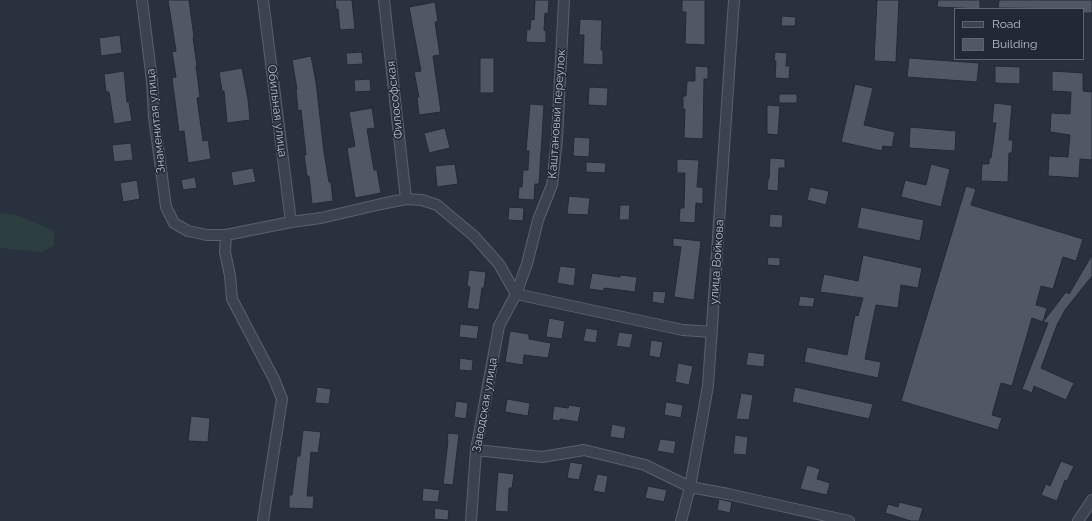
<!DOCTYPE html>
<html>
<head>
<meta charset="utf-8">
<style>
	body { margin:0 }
	#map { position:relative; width:1092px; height:521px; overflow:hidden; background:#29313e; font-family:Raleway,sans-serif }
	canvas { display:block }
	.legend { position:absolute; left:954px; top:8px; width:130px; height:52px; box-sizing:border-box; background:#222834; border:1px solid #5e6470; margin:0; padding:5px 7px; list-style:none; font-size:12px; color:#b9bfc9 }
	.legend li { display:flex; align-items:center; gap:8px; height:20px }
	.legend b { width:20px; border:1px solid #5e6470 }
</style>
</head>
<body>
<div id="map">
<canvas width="1092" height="521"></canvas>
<ul class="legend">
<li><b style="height:5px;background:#3d434e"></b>Road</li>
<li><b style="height:11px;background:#505866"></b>Building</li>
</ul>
</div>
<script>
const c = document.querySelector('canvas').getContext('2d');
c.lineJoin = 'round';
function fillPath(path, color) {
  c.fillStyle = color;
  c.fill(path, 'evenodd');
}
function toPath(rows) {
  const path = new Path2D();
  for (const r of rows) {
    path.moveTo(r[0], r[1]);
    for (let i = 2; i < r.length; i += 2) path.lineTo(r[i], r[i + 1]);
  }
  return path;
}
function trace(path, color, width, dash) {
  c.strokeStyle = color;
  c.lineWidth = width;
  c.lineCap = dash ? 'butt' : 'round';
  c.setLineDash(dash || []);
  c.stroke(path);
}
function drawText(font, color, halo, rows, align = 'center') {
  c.font = font + ' Raleway,sans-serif';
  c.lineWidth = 3;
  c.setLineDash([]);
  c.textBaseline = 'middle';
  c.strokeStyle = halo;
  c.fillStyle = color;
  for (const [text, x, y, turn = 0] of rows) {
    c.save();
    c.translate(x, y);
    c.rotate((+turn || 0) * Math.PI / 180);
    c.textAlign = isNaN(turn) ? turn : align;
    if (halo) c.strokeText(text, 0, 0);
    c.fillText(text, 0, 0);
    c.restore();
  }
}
fillPath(toPath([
	[0,213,17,215,54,231,54,246,42,252,0,248]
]), '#2c3e40');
const building = toPath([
	[168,0,189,0,194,37,193,37,197,66,196,66,200,97,197,98,203,141,208,140,211,159,188,163,184,131,179,132,172,78,176,77,172,52,176,51,168,0],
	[335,0,352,0,355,29,340,30,338,9,336,9,335,0],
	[535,0,549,0,548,14,545,13,544,30,546,31,546,43,526,42,527,29,530,30,531,19,534,20,535,0],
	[682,0,705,0,705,45,685,44,686,12,682,12,682,0],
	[877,0,899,0,896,62,874,61,877,0],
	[938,0,980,0,980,9,937,7,938,0],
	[999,0,1092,0,1092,13,1083,13,1083,9,998,8,999,0],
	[435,2,438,21,435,22,440,55,433,56,441,112,419,115,417,97,419,97,414,72,421,71,409,7,435,2],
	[782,16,796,17,795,26,781,26,782,16],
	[580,19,602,20,601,50,603,50,603,65,583,64,584,35,579,35,580,19],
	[120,35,122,53,101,56,99,38,120,35],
	[362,52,363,64,347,65,346,53,362,52],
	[775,52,787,53,786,66,790,66,789,79,775,78,776,61,774,61,775,52],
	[311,56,316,82,324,152,329,182,331,182,333,201,312,204,309,176,307,176,304,155,306,155,301,110,298,111,296,89,297,89,292,60,311,56],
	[480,58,494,58,494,93,480,93,480,58],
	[909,58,979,63,977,82,907,77,909,58],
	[695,66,708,67,708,79,704,79,703,139,684,138,685,109,683,109,683,96,686,96,687,81,695,81,695,66],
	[995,66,1020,67,1020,84,995,83,995,66],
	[242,68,248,99,250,120,227,123,224,91,222,91,219,72,242,68],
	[124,71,127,102,129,102,132,121,114,124,109,92,106,92,104,74,124,71],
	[1052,71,1083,73,1083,91,1092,92,1092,160,1080,159,1079,178,1048,176,1049,156,1068,157,1070,135,1050,132,1051,113,1070,114,1071,92,1052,91,1052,71],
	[370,79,371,91,355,92,354,80,370,79],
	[855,84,873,88,864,125,895,132,892,147,883,146,882,151,841,142,855,84],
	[589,87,608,88,607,106,588,105,589,87],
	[779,94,797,94,797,103,779,103,779,94],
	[994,103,1012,105,1009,140,1013,140,1012,153,1009,153,1008,182,981,181,982,164,989,164,989,158,991,158,996,123,992,123,994,103],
	[530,104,544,105,539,184,535,184,534,200,518,199,519,187,522,187,523,170,528,170,529,151,526,151,530,104],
	[767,105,780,106,778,135,767,134,767,105],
	[372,108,375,128,367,129,374,170,377,170,381,193,355,198,347,148,355,146,349,112,372,108],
	[910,127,956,131,955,151,909,148,910,127],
	[445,128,450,148,429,153,424,133,445,128],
	[574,137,590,138,589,157,573,156,574,137],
	[131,143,133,160,114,162,112,145,131,143],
	[770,158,785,159,785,168,779,168,778,191,767,190,768,179,769,179,770,158],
	[677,159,699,160,697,187,703,187,703,204,696,203,695,223,679,222,680,208,684,208,685,173,677,173,677,159],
	[586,162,606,163,605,173,586,172,586,162],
	[455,164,458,184,437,187,435,166,455,164],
	[931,164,950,169,941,207,901,197,905,180,926,185,931,164],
	[253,168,256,182,233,186,231,172,253,168],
	[195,177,197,188,183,190,181,180,195,177],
	[137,180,140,199,123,202,120,183,137,180],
	[966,186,976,189,971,205,1083,239,1076,261,1063,257,1053,289,1041,286,1036,305,1047,308,1043,322,1032,318,1012,386,1001,383,992,415,1002,418,998,430,901,401,966,186],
	[810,187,829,191,826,205,807,200,810,187],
	[569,196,590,198,588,215,567,214,569,196],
	[620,205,630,205,629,220,619,220,620,205],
	[509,207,524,208,523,221,508,220,509,207],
	[861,207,924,220,920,241,857,228,861,207],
	[770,214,783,215,782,228,769,227,770,214],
	[673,238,701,241,694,300,674,297,681,247,673,246,673,238],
	[863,255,922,268,918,288,901,285,898,308,876,305,865,359,881,362,878,378,804,362,807,347,847,355,855,315,858,316,863,298,820,292,824,274,858,281,863,255],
	[1092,255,1092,276,1065,310,1057,325,1041,368,1074,383,1066,400,1034,386,1032,393,1022,389,1048,323,1043,322,1066,292,1069,294,1092,255],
	[768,257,780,258,780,266,767,265,768,257],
	[560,266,576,268,574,286,557,283,560,266],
	[469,270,486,272,484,288,482,288,479,310,467,308,470,287,467,286,469,270],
	[592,273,620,277,620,275,637,277,635,292,604,288,604,291,589,289,592,273],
	[653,291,666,292,664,304,652,302,653,291],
	[800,296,815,298,813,307,798,306,800,296],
	[549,318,565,321,562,339,546,337,549,318],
	[460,324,479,326,477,339,459,337,460,324],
	[586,328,598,330,596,343,583,341,586,328],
	[510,331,529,334,529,339,551,343,548,358,524,355,523,365,505,362,510,331],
	[619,332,633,334,630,348,616,346,619,332],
	[651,340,663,342,660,358,649,356,651,340],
	[748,352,765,354,764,367,746,365,748,352],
	[460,358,473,360,472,371,459,370,460,358],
	[678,363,693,366,689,385,675,382,678,363],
	[317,387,331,389,329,404,315,403,317,387],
	[795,387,873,404,869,419,792,402,795,387],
	[741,393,753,395,749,420,736,419,741,393],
	[507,399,530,403,528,416,505,412,507,399],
	[456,401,468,403,466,419,454,417,456,401],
	[666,402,683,405,681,418,664,415,666,402],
	[569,405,581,407,578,422,560,419,560,421,552,420,554,406,568,408,569,405],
	[191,416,210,418,208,442,188,441,191,416],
	[612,424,626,427,624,439,610,437,612,424],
	[303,430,321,432,318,453,311,452,307,496,314,496,313,509,289,508,289,495,292,495,297,456,300,456,303,430],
	[448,433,459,434,453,485,443,484,448,441,447,441,448,433],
	[735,435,748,437,746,455,733,454,735,435],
	[660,439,676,441,674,454,657,451,660,439],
	[1061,461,1074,466,1067,481,1065,480,1057,501,1041,495,1046,484,1050,486,1061,461],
	[570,462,583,464,579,480,567,478,570,462],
	[807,465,820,469,817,479,830,483,827,495,800,489,807,465],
	[498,472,514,474,512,488,509,488,508,512,495,511,498,472],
	[597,474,608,476,605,493,593,491,597,474],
	[648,486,667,490,664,502,645,498,648,486],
	[423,488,440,490,438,502,422,501,423,488],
	[719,499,732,502,730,513,717,510,719,499],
	[899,502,923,508,919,521,911,521,885,513,888,504,898,507,899,502],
	[435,508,449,510,448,520,434,519,435,508]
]);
fillPath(building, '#505866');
trace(building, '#242a35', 1);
const street = toPath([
	[142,0,152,81,154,117,166,207,174,223,188,231,207,235,226,235,291,222,321,218,381,204,406,199,422,200,437,205,474,236,499,264,516,294,683,330,712,332],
	[263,0,291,222],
	[384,0,406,199],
	[226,235,225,252,230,276,232,299,274,379,282,399,263,521],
	[476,450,542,457,584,450,645,465,690,487,728,494,849,521],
	[471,521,476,450,499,326,516,294,527,264,538,220,552,185,557,139,564,0],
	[681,521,690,487,708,386,734,0],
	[1078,521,1092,500]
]);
trace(street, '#5b616c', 12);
trace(street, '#3d434e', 10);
drawText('12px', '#b9bfc9', '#222834', [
	["Философская",395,100,-96],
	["Обильная улица",277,111,83],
	["Каштановый переулок",557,114,-86],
	["Знаменитая улица",156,121,-96],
	["улица Войкова",717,262,-86],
	["Заводская улица",485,405,-80]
]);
</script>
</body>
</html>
